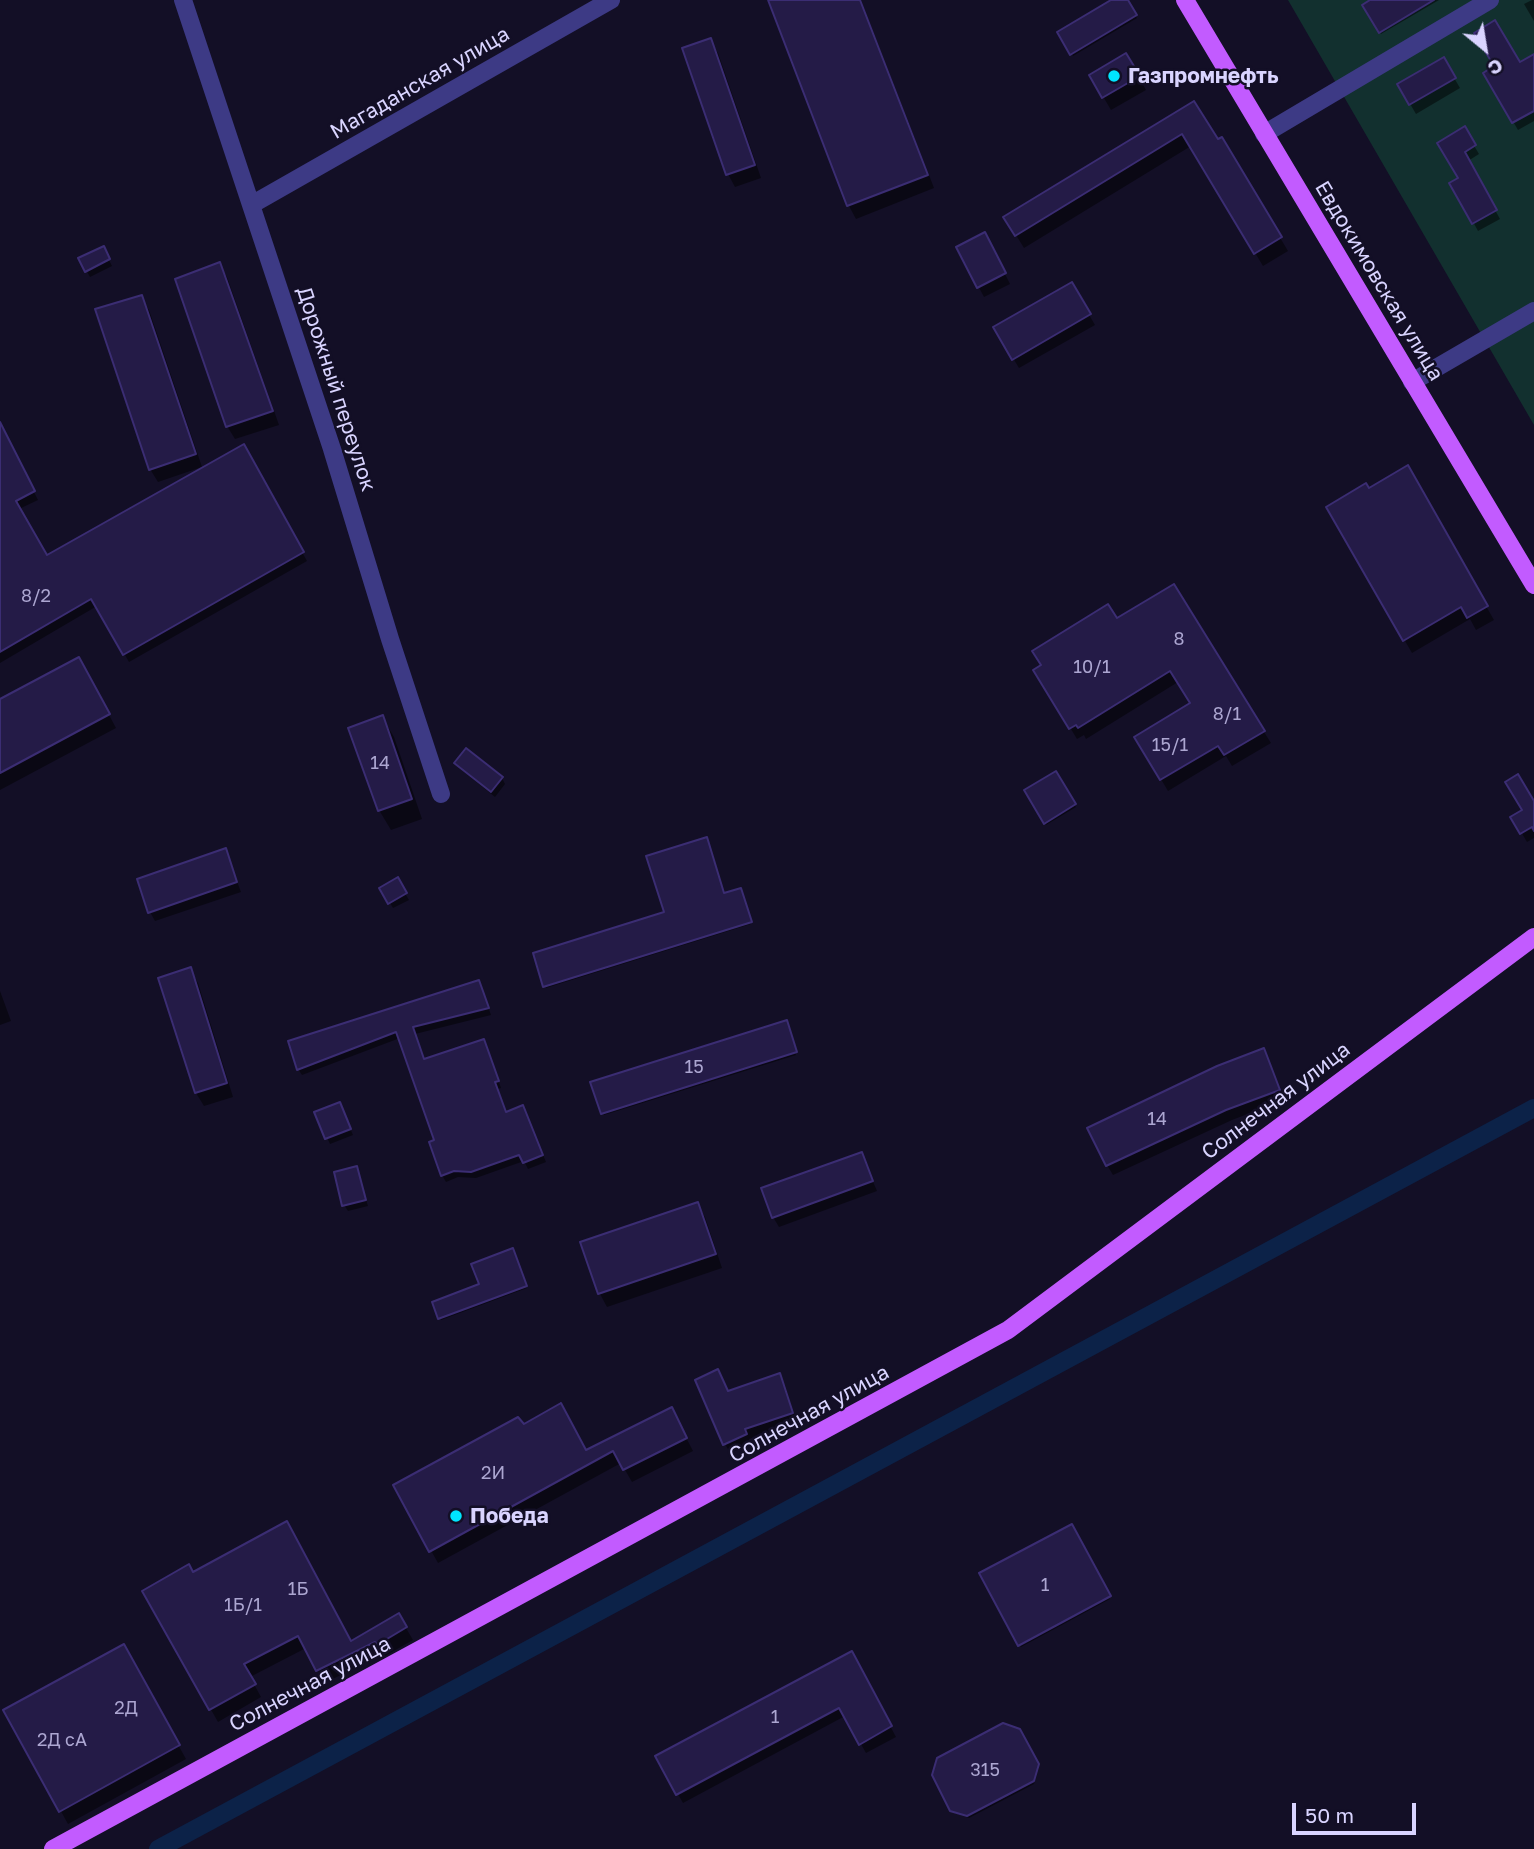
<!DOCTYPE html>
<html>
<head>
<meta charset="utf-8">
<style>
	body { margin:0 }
	#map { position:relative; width:1534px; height:1849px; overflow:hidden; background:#130f26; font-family:"Golos Text",sans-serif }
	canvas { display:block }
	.north { position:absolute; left:1450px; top:14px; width:70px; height:70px; -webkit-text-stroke:5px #130f26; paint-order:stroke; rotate:150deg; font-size:19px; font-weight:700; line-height:28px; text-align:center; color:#d9d4ff }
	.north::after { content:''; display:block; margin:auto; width:24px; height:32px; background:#d9d4ff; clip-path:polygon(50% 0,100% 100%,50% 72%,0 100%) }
	.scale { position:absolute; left:1292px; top:1803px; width:124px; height:32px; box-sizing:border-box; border:4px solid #d9d4ff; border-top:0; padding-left:9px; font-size:21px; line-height:24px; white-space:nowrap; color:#d9d4ff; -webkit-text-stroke:5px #130f26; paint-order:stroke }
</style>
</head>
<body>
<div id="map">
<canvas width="1534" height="1849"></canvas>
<div class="north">С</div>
<div class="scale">50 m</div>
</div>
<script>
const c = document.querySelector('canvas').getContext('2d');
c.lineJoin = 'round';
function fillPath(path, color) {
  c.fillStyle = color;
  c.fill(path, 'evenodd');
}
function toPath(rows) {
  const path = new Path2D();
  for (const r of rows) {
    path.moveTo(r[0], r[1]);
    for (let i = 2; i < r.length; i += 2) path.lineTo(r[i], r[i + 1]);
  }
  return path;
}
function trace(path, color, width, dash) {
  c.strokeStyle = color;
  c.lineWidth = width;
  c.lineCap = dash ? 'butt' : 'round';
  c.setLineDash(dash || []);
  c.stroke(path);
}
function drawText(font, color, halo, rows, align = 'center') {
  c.font = font + ' "Golos Text",sans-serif';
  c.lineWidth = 5;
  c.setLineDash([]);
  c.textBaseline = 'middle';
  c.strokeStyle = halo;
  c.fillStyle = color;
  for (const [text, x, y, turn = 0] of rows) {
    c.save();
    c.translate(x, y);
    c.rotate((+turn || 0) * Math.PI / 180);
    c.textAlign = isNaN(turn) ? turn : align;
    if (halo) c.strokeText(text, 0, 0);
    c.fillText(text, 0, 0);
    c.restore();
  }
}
fillPath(toPath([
	[1288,0,1534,0,1534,425]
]), '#12302f');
fillPath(toPath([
	[769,0,861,0,934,188,856,219,849,206],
	[1114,0,1126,0,1137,18,1073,56,1059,33],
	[1374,0,1439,0,1381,34,1365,5],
	[1532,0,1534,0,1534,21,1524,4],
	[710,40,718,53,761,178,735,187,728,174],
	[1126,55,1146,90,1111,110,1091,76],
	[1534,56,1534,121,1518,130,1485,73,1496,67,1519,65],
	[1443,59,1460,88,1416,114,1399,85],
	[1194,103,1217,142,1221,139,1288,251,1263,266,1191,146,1024,248,1005,217],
	[1464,129,1479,154,1468,161,1500,219,1478,231,1452,183,1460,178],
	[990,244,1010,284,984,297,958,248],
	[106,254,112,266,90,277,80,259],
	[219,264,227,277,279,425,235,439,227,426],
	[1071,284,1095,325,1019,368,995,328],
	[141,297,149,310,202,467,158,482,150,469],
	[0,425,38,500,19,509,47,557,243,447,307,561,129,662,97,606,0,663],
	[1407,468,1494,620,1476,630,1470,619,1412,653,1328,507,1368,490],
	[1116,621,1264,732,1271,743,1232,766,1226,756,1168,791,1136,737,1192,704,1178,682,1086,739,1084,735,1077,739,1035,670],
	[86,672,116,728,0,790,0,701],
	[382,717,394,737,422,819,391,830,379,810],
	[456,763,502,778,505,784,495,797,460,769],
	[1056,773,1076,807,1046,825,1026,791],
	[1534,805,1534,838,1527,842,1513,818],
	[225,850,241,892,155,921,150,912],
	[397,880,409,900,393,908,382,889],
	[741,892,751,924,546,988,545,986,723,895],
	[190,969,198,983,233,1097,204,1106,196,1093],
	[479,982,491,1015,415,1034,425,1060,484,1041,501,1088,498,1089,506,1114,526,1114,546,1162,528,1169,524,1161,476,1178,458,1177,446,1182,442,1175,436,1140,400,1038,302,1075,298,1069],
	[0,991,11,1021,0,1025],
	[786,1022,796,1055,604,1115,602,1113],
	[1264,1050,1284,1100,1232,1120,1113,1175,1107,1165],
	[342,1110,353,1135,330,1144,316,1113],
	[861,1154,877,1191,779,1227,773,1217],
	[356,1168,368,1206,348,1211,344,1205],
	[697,1204,705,1217,722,1268,607,1307,600,1294,583,1243],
	[514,1252,527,1288,441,1320,440,1318,481,1285],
	[780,1375,785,1385,797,1423,749,1439,751,1444,730,1453,725,1444,728,1392],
	[678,1422,693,1451,632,1482,621,1463,438,1563,395,1486,524,1426,586,1452],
	[1071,1526,1110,1599,1021,1647,982,1574],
	[192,1574,351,1643,399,1616,413,1640,385,1656,384,1653,325,1683,306,1648,250,1677,261,1697,218,1722,144,1591],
	[123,1646,186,1759,68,1824,5,1710],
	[851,1653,896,1737,866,1753,845,1716,683,1803,657,1757],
	[1019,1730,1039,1768,1034,1784,969,1818,954,1813,934,1775]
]), '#0007');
trace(toPath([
	[158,1849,1534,1108]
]), '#0c2248', 18);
const building = toPath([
	[768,0,860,0,928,175,847,206,768,0],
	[1111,0,1128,0,1137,15,1070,55,1057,32,1111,0],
	[1370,0,1434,0,1379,33,1362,5,1370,0],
	[1495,20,1520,62,1534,54,1534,111,1512,123,1483,73,1494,66,1474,33,1495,20],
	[711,38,755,165,726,175,682,48,711,38],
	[1126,53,1140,76,1102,98,1089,75,1126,53],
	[1444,57,1456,78,1409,105,1397,84,1444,57],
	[1194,101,1218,139,1222,137,1282,237,1254,254,1182,134,1015,236,1003,217,1194,101],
	[1465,126,1476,145,1465,152,1497,210,1472,224,1449,183,1458,178,1437,143,1465,126],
	[985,232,1006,273,977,288,956,247,985,232],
	[104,246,110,259,85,272,78,258,104,246],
	[220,262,273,411,226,427,175,279,220,262],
	[1072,282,1091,314,1012,360,993,327,1072,282],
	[142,295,196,454,149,470,95,309,142,295],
	[0,422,35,491,16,501,47,555,244,444,304,552,123,655,91,599,0,652,0,422],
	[1408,465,1488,606,1467,618,1461,607,1403,641,1326,507,1366,483,1369,488,1408,465],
	[1174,584,1265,731,1224,755,1218,746,1160,780,1134,737,1190,703,1170,671,1078,728,1076,725,1069,729,1033,670,1041,665,1032,651,1108,604,1117,618,1174,584],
	[79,657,110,714,0,773,0,699,79,657],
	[383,715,412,799,378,811,348,728,383,715],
	[466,748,503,777,491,792,454,763,466,748],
	[1056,771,1076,804,1044,824,1024,790,1056,771],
	[1518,774,1534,801,1534,831,1532,827,1520,834,1510,817,1522,810,1505,782,1518,774],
	[707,837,724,893,741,888,752,922,543,987,533,953,664,912,646,856,707,837],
	[226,848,237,882,148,913,137,879,226,848],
	[398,877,407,893,388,904,379,888,398,877],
	[191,967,227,1083,195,1093,158,978,191,967],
	[479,980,489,1008,413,1027,424,1059,484,1039,499,1081,495,1082,506,1112,523,1105,543,1155,523,1163,519,1155,471,1172,454,1171,441,1176,429,1142,434,1140,396,1032,297,1070,288,1041,479,980],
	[787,1020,797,1052,601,1114,590,1082,787,1020],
	[1264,1048,1280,1090,1226,1110,1106,1166,1087,1128,1217,1066,1264,1048],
	[340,1102,351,1129,325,1139,314,1112,340,1102],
	[862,1152,873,1181,772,1218,761,1188,862,1152],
	[357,1166,366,1200,342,1206,334,1172,357,1166],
	[698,1202,716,1254,598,1294,580,1242,698,1202],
	[513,1248,527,1286,438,1319,432,1302,479,1284,471,1264,513,1248],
	[718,1369,728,1391,780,1373,793,1413,745,1429,747,1434,723,1445,695,1380,718,1369],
	[561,1403,586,1450,672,1407,687,1438,623,1470,613,1451,429,1552,393,1485,518,1417,524,1424,561,1403],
	[287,1521,351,1641,399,1613,407,1627,377,1645,375,1642,316,1671,298,1636,244,1664,256,1684,209,1710,142,1591,189,1564,193,1572,287,1521],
	[1072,1524,1111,1596,1018,1646,979,1573,1072,1524],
	[124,1644,180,1745,59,1812,3,1710,124,1644],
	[852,1651,892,1726,859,1745,839,1708,676,1795,655,1756,852,1651],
	[1003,1723,1020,1729,1039,1764,1034,1781,967,1816,950,1811,932,1775,937,1758,1003,1723]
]);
fillPath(building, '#241b47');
trace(building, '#3b2d73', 2);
trace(toPath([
	[183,0,332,449,390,639,441,794],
	[1264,134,1490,0],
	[251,205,611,0],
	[1412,382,1534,311]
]), '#3d3a85', 18);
trace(toPath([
	[1185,0,1534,585],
	[53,1849,1008,1330,1534,937]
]), '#c25bff', 18);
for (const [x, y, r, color] of [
	[1114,76,7,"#00e5ff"],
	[456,1516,7,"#00e5ff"]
]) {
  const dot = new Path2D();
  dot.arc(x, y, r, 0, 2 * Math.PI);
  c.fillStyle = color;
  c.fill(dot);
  trace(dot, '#130f26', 2.5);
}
drawText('18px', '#aca6d1', null, [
	["8/2",36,596],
	["8",1179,639],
	["10/1",1092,667],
	["8/1",1227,714],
	["15/1",1170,745],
	["14",380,763],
	["15",694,1067],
	["14",1157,1119],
	["2И",493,1473],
	["1",1045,1585],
	["1Б",298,1589],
	["1Б/1",243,1605],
	["2Д",126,1708],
	["1",775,1717],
	["2Д сА",62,1740],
	["315",985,1770]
]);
drawText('bold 21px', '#d9d4ff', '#130f26', [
	["Газпромнефть",1128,76],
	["Победа",470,1516]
], 'left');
drawText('21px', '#d9d4ff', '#130f26', [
	["Магаданская улица",420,83,-30],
	["Евдокимовская улица",1379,281,59],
	["Дорожный переулок",336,389,72],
	["Солнечная улица",1276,1101,-37],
	["Солнечная улица",809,1414,-29],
	["Солнечная улица",310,1684,-28]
]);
</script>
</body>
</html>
